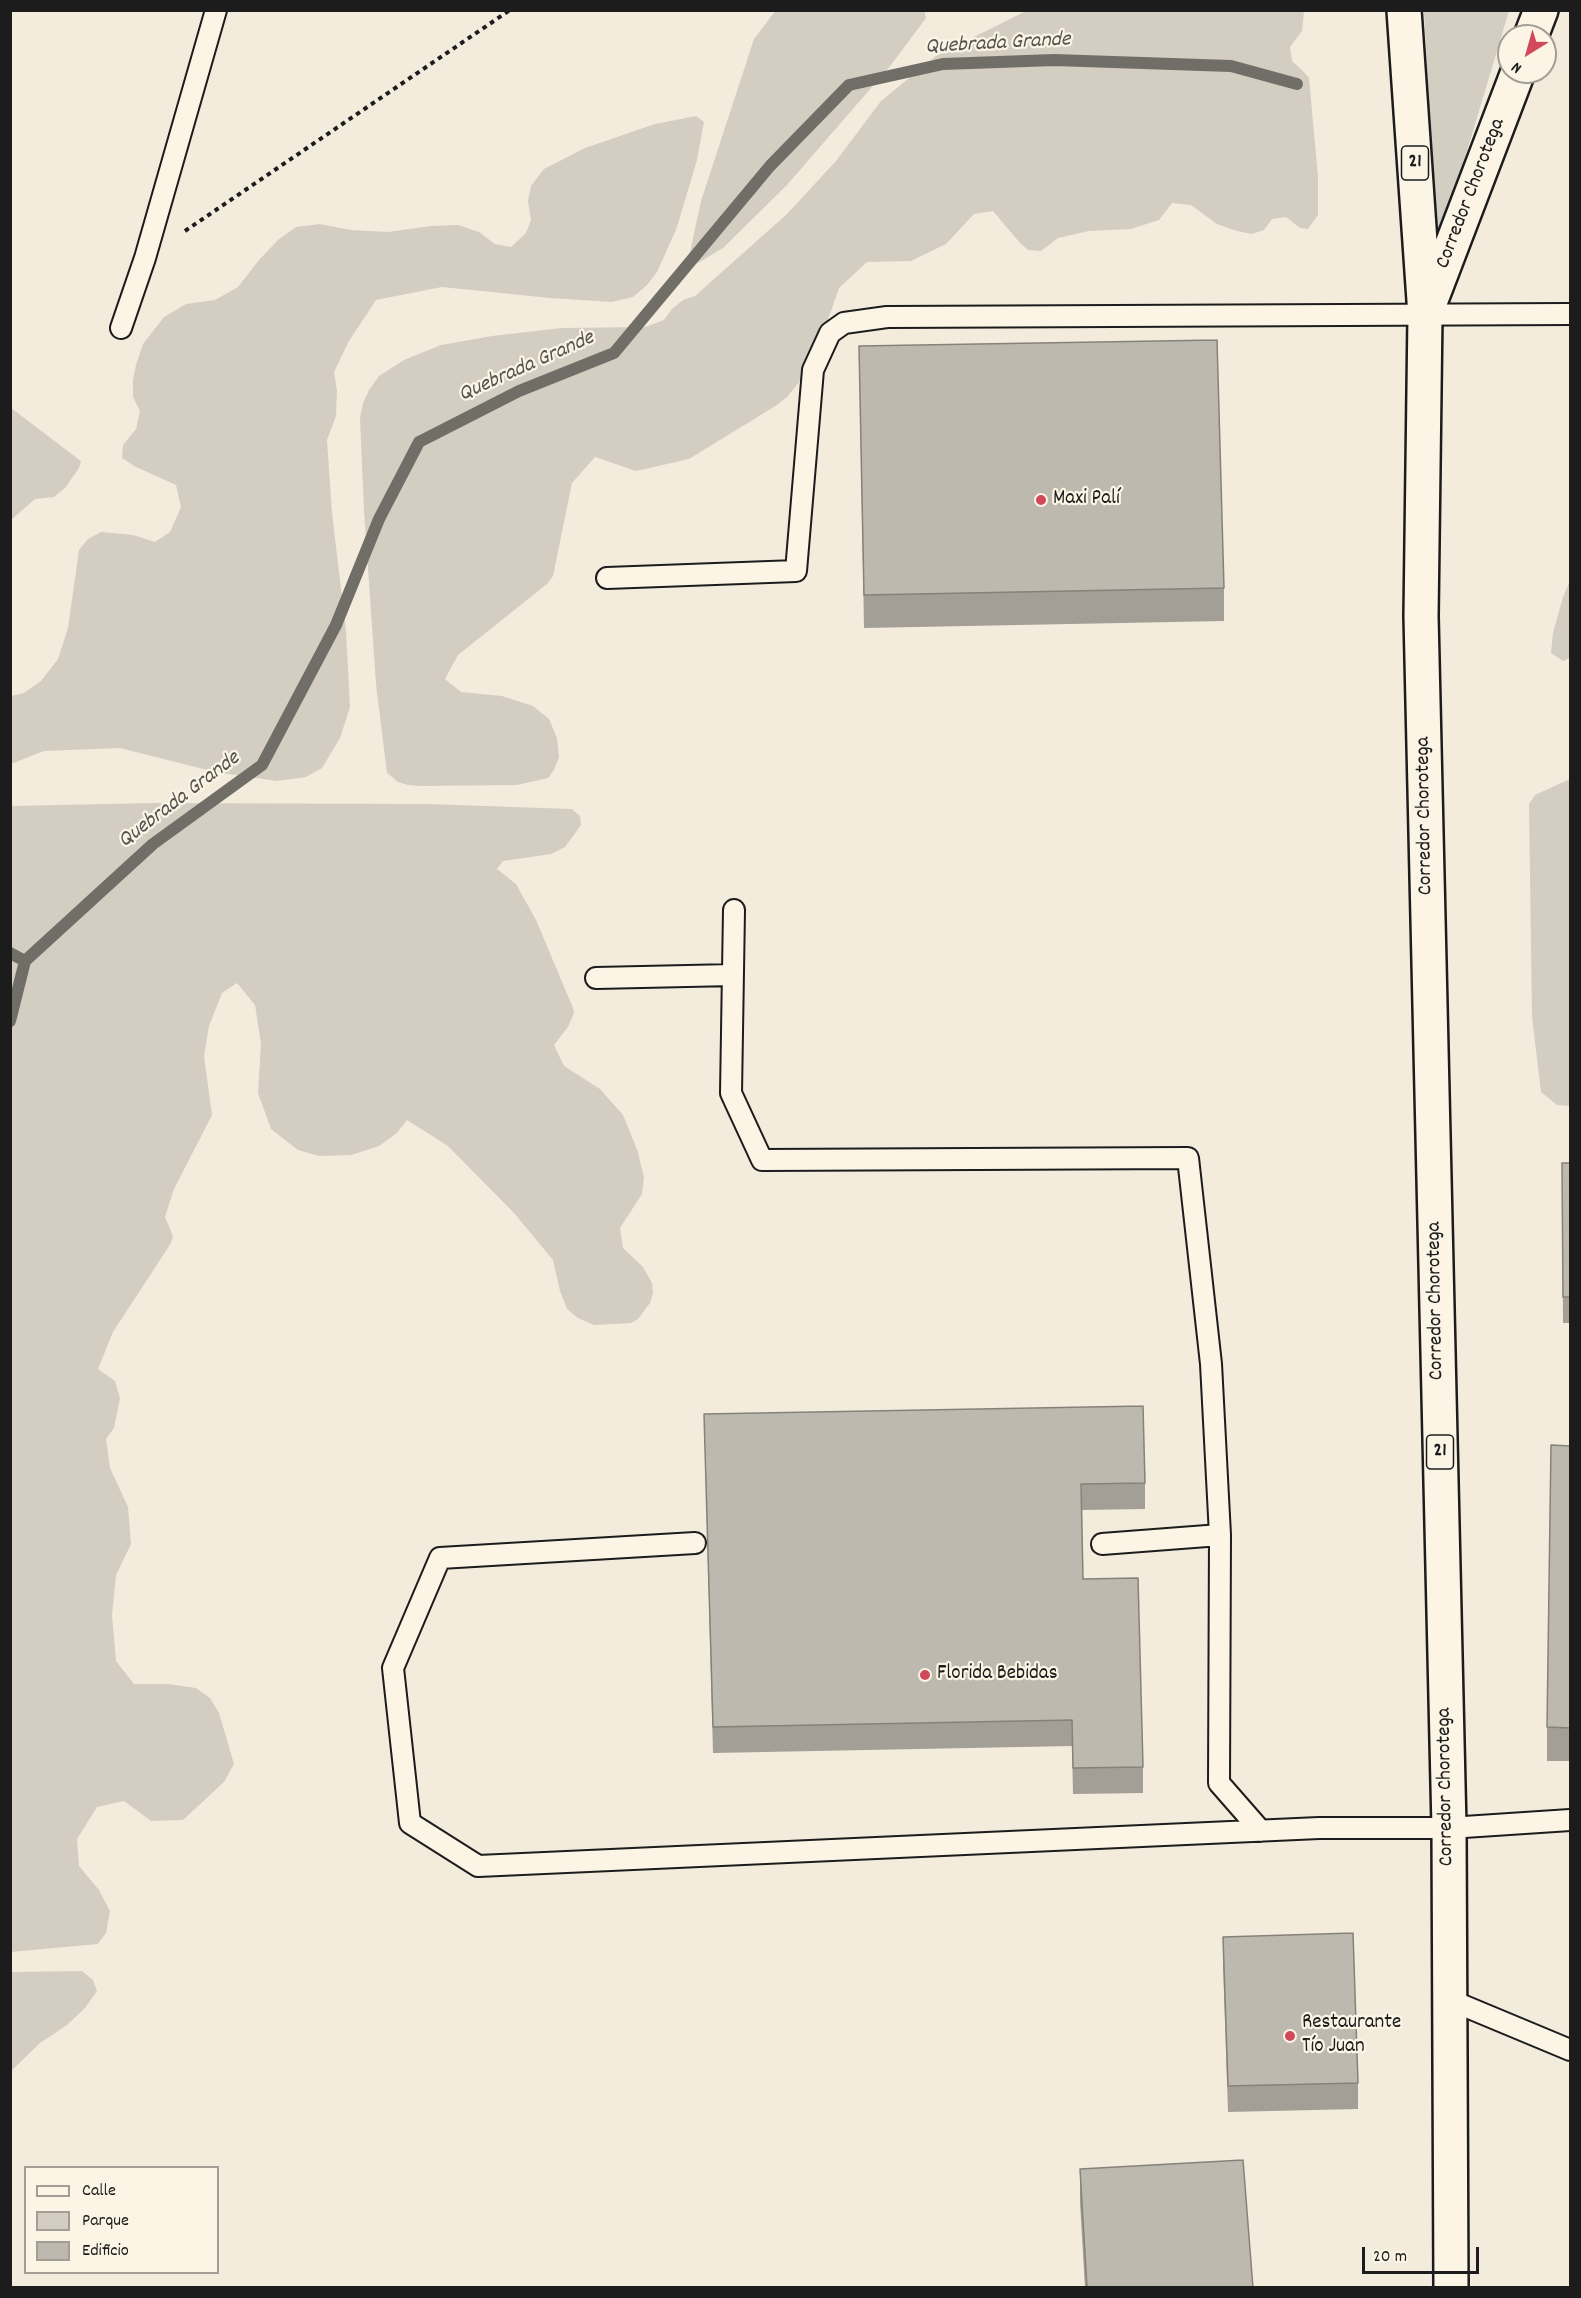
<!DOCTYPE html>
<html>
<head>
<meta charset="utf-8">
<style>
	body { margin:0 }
	#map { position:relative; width:1581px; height:2298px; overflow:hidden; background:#f3ecdd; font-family:Dekko,sans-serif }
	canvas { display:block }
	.frame { position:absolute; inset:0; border:12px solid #1c1c1c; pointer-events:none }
	.legend { position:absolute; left:24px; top:2166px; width:195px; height:108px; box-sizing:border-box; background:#fcf5e5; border:2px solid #a29e95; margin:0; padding:8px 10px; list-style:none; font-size:18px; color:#1c1c1c }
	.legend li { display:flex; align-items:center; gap:12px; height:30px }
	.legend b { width:30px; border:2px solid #a29e95 }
	.north { position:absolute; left:1497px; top:24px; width:60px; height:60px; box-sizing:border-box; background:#fcf5e5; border:2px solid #a29e95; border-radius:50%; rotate:217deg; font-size:16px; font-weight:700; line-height:24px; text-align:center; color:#1c1c1c }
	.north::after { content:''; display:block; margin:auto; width:21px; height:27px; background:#d1495b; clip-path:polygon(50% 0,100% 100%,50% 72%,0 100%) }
	.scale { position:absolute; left:1362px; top:2247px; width:117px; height:27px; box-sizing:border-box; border:3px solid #1c1c1c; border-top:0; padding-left:8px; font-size:18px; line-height:21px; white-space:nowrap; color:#1c1c1c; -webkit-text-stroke:4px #fcf5e5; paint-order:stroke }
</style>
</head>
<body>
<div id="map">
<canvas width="1581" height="2298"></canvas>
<div class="frame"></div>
<ul class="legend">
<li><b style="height:8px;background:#fcf5e5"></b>Calle</li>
<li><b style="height:16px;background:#d3cec1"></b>Parque</li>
<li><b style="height:16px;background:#beb9ae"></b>Edificio</li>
</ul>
<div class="north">N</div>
<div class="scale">20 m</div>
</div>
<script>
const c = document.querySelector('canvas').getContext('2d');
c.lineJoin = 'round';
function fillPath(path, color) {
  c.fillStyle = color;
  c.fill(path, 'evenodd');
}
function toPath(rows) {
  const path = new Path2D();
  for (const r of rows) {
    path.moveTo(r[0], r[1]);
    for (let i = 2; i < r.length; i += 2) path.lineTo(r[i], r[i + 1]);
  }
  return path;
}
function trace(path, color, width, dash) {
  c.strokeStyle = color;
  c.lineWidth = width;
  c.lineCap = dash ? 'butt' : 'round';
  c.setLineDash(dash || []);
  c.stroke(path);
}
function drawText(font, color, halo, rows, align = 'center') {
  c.font = font + ' Dekko,sans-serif';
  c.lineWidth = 4.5;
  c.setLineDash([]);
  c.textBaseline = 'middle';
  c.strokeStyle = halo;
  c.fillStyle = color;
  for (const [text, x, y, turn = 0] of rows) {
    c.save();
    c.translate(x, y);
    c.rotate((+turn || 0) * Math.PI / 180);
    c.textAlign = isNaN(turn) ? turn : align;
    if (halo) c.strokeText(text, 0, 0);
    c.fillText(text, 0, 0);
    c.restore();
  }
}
fillPath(toPath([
	[776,10,924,10,926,18,891,65,787,185,723,248,698,263,689,257,701,201,754,39],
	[1026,11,1304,11,1302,31,1290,47,1292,61,1302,70,1309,78,1318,176,1318,215,1308,229,1300,228,1286,217,1272,219,1264,230,1252,234,1237,231,1217,224,1191,205,1172,203,1159,220,1131,229,1089,231,1058,238,1041,251,1028,250,1020,243,993,211,974,214,946,244,911,261,867,262,839,288,820,343,805,374,788,396,777,405,689,459,636,471,595,457,572,483,553,576,547,584,458,655,445,679,461,692,502,696,533,706,549,719,557,738,559,757,554,770,548,778,517,785,421,786,408,785,398,782,387,773,376,684,364,511,360,418,363,403,369,390,379,376,404,360,441,345,492,336,562,328,645,327,664,320,672,309,683,300,695,296,787,214,836,161,881,101,936,56],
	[1424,11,1509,11,1437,251],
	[696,116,704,122,697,160,676,230,657,272,647,285,633,297,612,302,550,298,442,287,376,300,349,341,334,372,337,391,336,416,327,440,332,513,346,631,350,707,340,738,322,768,306,777,277,781,215,772,120,748,44,751,11,764,11,696,24,693,41,681,58,659,68,628,79,550,88,539,101,532,133,535,155,542,170,532,181,507,176,485,134,466,122,458,123,445,136,429,140,411,133,397,133,380,136,365,143,344,164,317,186,304,215,300,238,287,259,260,278,240,296,227,320,224,351,230,388,232,431,226,458,225,479,232,495,244,511,247,526,233,531,220,528,201,531,186,544,169,585,148,655,124],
	[11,408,81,461,79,468,65,488,54,497,35,499,11,520],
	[1570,581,1570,658,1563,661,1551,653,1553,633,1563,597],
	[1570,779,1570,1106,1557,1105,1541,1092,1532,1017,1529,804,1535,795],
	[153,803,428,804,572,809,580,816,581,825,565,847,551,854,503,861,497,869,516,884,536,920,573,1008,574,1013,568,1027,554,1045,564,1066,600,1089,623,1115,638,1152,644,1178,642,1194,620,1228,623,1248,643,1267,652,1283,653,1293,650,1303,638,1319,631,1323,594,1325,578,1318,567,1309,560,1291,553,1260,514,1213,448,1146,407,1120,397,1133,379,1146,351,1155,319,1156,298,1150,271,1129,258,1093,261,1044,255,1005,237,983,222,993,209,1026,204,1056,212,1115,174,1189,165,1217,173,1236,171,1243,113,1332,98,1369,115,1381,120,1398,114,1428,106,1439,110,1468,128,1507,131,1544,116,1575,112,1615,116,1661,134,1684,168,1684,196,1688,210,1698,219,1713,234,1764,224,1782,183,1820,151,1821,124,1801,97,1807,77,1839,79,1866,99,1890,110,1911,106,1933,98,1944,11,1952,11,806],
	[82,1971,93,1980,97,1991,85,2008,67,2025,40,2043,11,2071,11,1972]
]), '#d3cec1');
trace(toPath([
	[10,953,25,961],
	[10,1021,25,961,153,844,262,765,336,625,379,519,419,442,519,391,614,353,770,166,849,85,943,64,1054,60,1231,66,1297,84]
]), '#716e68', 12);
const lane = toPath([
	[121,328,145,258,216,10],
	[607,578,796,571,813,370,830,333,844,323,887,317,1570,314],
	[734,910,731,1093,762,1160,1188,1158,1211,1364,1220,1535,1219,1783,1261,1831],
	[596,978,733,975],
	[695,1543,440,1558,393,1668,410,1823,478,1866,1319,1828,1449,1828,1570,1820],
	[1102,1544,1220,1535],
	[1450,2000,1570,2050]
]);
const primary = toPath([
	[1404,10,1425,315,1421,616,1449,1828,1451,2288],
	[1531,36,1541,10],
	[1429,305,1518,72]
]);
trace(lane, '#1c1c1c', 24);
trace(primary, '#1c1c1c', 38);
trace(toPath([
	[185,231,510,10]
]), '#1c1c1c', 4, [4.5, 4.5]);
trace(lane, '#fcf5e5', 20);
trace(primary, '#fcf5e5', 33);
fillPath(toPath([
	[859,346,1224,588,1224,621,864,628],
	[1562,1163,1570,1163,1570,1323,1563,1323],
	[704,1414,1145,1483,1145,1509,1082,1510,1083,1579,1143,1767,1143,1793,1073,1794,1072,1746,713,1753],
	[1570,1446,1570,1761,1547,1761,1547,1727],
	[1223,1937,1358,2083,1358,2109,1228,2112,1223,1963],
	[1080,2169,1253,2288,1085,2288,1080,2203]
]), '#a39f96');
const building = toPath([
	[1217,340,1224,588,864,595,859,346,1217,340],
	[1562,1163,1570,1163,1570,1297,1563,1297,1562,1163],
	[1143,1406,1145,1483,1081,1484,1083,1579,1138,1578,1143,1767,1073,1768,1072,1720,713,1727,704,1414,1143,1406],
	[1551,1445,1570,1446,1570,1728,1547,1727,1551,1445],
	[1353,1933,1358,2083,1228,2086,1223,1937,1353,1933],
	[1243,2160,1253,2288,1087,2288,1080,2169,1243,2160]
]);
fillPath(building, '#beb9ae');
trace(building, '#85827a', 1.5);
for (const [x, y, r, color] of [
	[1041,500,6,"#d1495b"],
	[925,1675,6,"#d1495b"],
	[1290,2036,6,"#d1495b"]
]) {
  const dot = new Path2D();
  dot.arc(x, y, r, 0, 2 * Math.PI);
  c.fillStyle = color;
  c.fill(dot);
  trace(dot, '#fcf5e5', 2);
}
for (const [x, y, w] of [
	[1415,163,27],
	[1440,1452,27]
]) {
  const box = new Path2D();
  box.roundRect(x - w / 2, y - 17, w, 34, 4.5);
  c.fillStyle = '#fcf5e5';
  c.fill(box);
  trace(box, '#1c1c1c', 1.5);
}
drawText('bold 20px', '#1c1c1c', null, [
	["21",1415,163],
	["21",1440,1452]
]);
drawText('21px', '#1c1c1c', '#fcf5e5', [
	["Corredor Chorotega",1472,194,-69],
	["Corredor Chorotega",1426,816,-91],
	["Corredor Chorotega",1437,1301,-91],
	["Corredor Chorotega",1447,1787,-91]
]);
drawText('21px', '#1c1c1c', '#fcf5e5', [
	["Maxi Palí",1053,500],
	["Florida Bebidas",937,1675],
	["Restaurante",1302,2024],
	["Tío Juan",1302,2048]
], 'left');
drawText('italic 22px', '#55534f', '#fcf5e5', [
	["Quebrada Grande",998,45,-3],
	["Quebrada Grande",527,368,-24],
	["Quebrada Grande",180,801,-37]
]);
</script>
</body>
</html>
